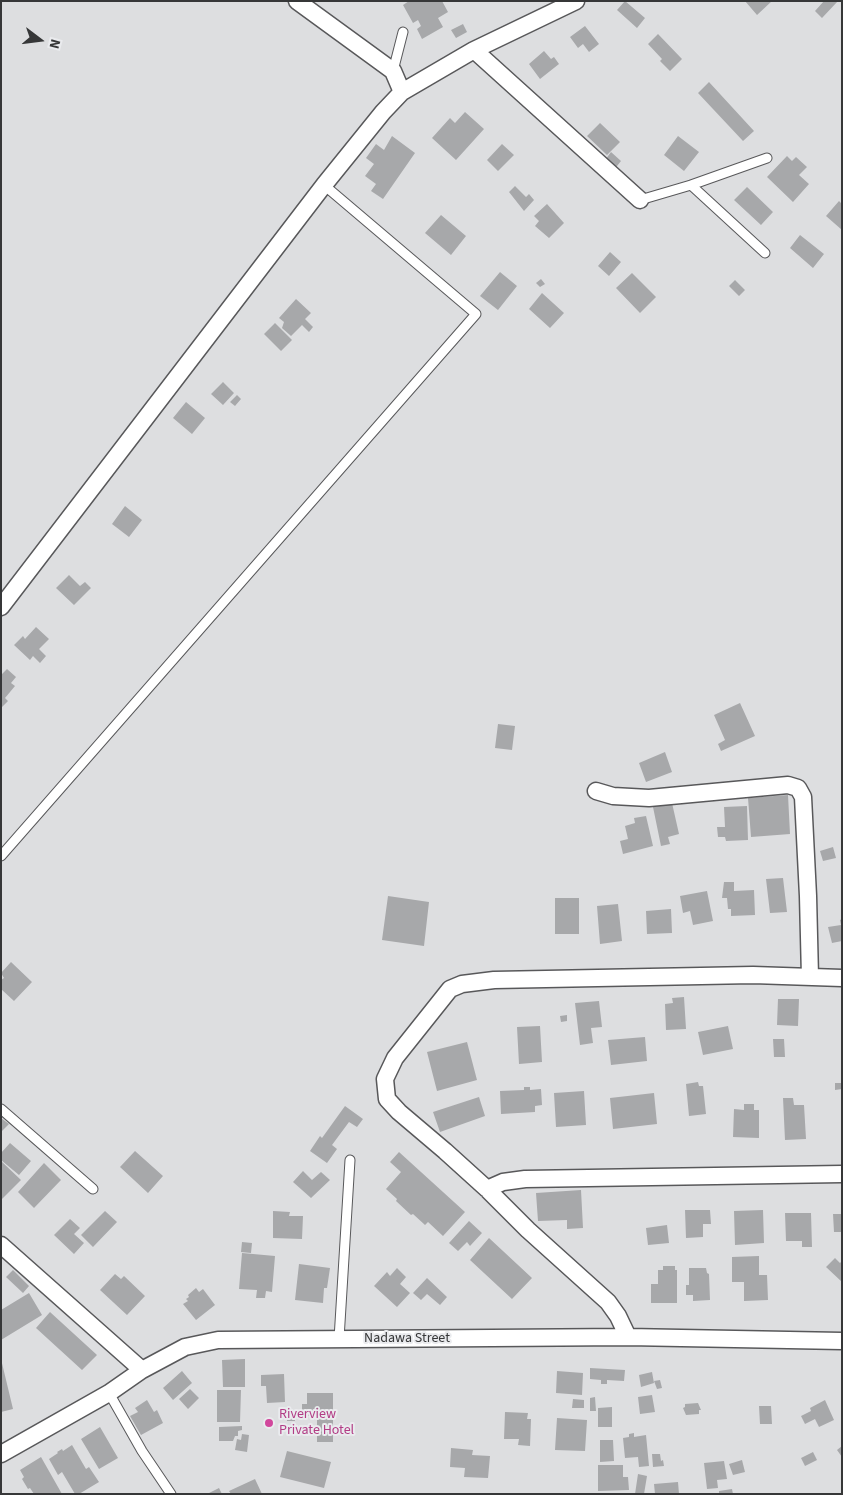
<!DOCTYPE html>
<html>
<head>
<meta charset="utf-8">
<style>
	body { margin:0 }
	#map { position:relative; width:843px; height:1495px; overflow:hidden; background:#dddee0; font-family:"Source Sans 3",sans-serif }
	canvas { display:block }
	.frame { position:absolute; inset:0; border:2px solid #363738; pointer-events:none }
	.north { position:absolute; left:15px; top:15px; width:50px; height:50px; -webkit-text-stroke:4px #eaebee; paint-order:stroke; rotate:105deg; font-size:14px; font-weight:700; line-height:20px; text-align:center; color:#363738 }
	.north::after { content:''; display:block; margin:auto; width:18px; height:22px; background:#363738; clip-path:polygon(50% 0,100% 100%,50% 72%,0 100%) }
</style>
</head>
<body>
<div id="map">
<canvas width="843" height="1495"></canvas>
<div class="frame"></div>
<div class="north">N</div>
</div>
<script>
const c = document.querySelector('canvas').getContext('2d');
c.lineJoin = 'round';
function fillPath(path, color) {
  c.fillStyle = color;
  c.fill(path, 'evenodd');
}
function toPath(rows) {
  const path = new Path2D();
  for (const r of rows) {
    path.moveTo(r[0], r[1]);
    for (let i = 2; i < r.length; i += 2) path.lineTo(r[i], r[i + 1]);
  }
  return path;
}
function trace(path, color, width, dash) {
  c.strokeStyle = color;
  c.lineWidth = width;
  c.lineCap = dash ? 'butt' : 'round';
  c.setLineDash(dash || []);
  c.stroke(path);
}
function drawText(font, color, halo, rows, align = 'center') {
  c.font = font + ' "Source Sans 3",sans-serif';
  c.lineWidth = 4;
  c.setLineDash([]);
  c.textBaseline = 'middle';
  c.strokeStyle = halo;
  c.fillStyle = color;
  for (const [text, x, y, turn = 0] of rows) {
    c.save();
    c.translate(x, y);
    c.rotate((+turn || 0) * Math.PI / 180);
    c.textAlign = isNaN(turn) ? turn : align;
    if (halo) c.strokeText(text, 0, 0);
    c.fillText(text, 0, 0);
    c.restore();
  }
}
fillPath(toPath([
	[409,1,442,1,448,12,438,18,443,27,422,39,417,29,421,26,418,20,413,23,403,5],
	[625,1,645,18,637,28,617,10],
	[745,1,772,1,757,15],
	[824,1,838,1,822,18,815,11],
	[463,24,467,32,456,38,451,30],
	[585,26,599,44,589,52,583,44,578,48,570,37],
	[658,34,682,59,670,71,660,61,662,59,648,44],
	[544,51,551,59,554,57,559,64,540,79,529,64],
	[709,82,754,131,743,141,698,93],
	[465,112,484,129,456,160,432,138,450,118,455,123],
	[600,123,620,142,607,155,587,136],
	[392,136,415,153,383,199,371,191,376,184,365,176,374,164,366,158,376,144,384,150],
	[678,136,699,152,684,171,664,155],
	[502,144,514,155,498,171,487,160],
	[611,152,621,161,613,171,603,163],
	[787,156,792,161,796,157,807,167,799,175,809,184,793,202,767,177],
	[515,186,526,197,529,194,534,200,524,211,509,192],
	[747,187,773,212,761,225,734,200],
	[839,201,842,204,842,230,826,216],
	[547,204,564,223,549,238,535,226,539,221,534,216],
	[441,215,466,236,451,255,425,233],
	[800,235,824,254,813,268,790,248],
	[610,252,621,262,609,276,598,266],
	[500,272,517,286,498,310,480,296],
	[632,273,656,297,640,313,616,288],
	[541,279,545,284,540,287,536,283],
	[735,280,745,290,739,296,729,286],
	[542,293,564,313,550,328,529,309],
	[296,299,311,313,305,319,313,327,309,332,302,325,291,336,282,328,284,322,279,318],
	[275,323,292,340,281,351,264,334],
	[223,382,234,393,223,405,211,394],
	[237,395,241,399,235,406,230,402],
	[186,402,205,418,192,434,173,418],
	[125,506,142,520,129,537,112,524],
	[69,575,80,586,85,582,91,588,74,605,56,588],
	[36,627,49,639,39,649,46,656,40,663,33,656,30,660,14,645,23,636,25,639],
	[7,669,16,677,11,683,15,686,5,698,8,701,1,708,1,675],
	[740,703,755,736,721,751,718,744,725,740,714,715],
	[498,724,515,726,512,750,495,748],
	[665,752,672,772,646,782,639,763],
	[788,795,790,834,751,837,748,798],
	[672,803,679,834,668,837,670,844,661,846,653,807],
	[747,806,748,840,726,841,725,837,718,837,717,827,725,827,724,807],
	[646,816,653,846,623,854,620,841,628,839,625,826,635,823,634,818],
	[833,847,836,858,823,861,820,851],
	[783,878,787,912,770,913,766,879],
	[724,882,734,882,734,891,754,890,755,915,731,916,731,909,728,909,727,898,722,898],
	[707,891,713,921,693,925,690,911,683,913,680,896],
	[388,896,429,902,424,946,382,940],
	[555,898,579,898,579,934,555,934],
	[618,904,622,941,600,944,597,906],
	[671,909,672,933,647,934,646,911],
	[842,919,842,941,832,943,828,927,841,925,840,920],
	[11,962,32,982,14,1001,1,989,1,980,4,978,1,973],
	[684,997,686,1029,666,1030,665,1004,673,1003,672,998],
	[778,999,799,999,798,1026,777,1025],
	[599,1001,602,1027,591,1028,593,1043,580,1045,575,1003],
	[567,1015,567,1021,561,1022,560,1016],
	[540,1026,542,1062,519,1064,517,1027],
	[728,1026,733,1049,703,1055,698,1032],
	[645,1037,647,1061,611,1065,608,1040],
	[773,1039,784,1039,785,1057,774,1057],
	[467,1042,477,1080,437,1091,427,1052],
	[698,1082,699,1086,703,1086,706,1114,689,1116,686,1084],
	[835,1083,842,1083,842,1089,835,1090],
	[524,1087,530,1087,530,1090,541,1089,542,1105,535,1106,535,1112,501,1114,500,1091,524,1090],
	[584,1091,586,1125,556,1127,554,1093],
	[654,1093,657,1124,613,1129,610,1098],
	[479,1097,485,1116,440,1132,433,1112],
	[783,1098,793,1098,794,1105,804,1105,806,1139,785,1140],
	[744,1104,754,1104,754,1110,759,1110,759,1138,733,1137,734,1109,744,1110],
	[345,1106,363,1119,357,1127,349,1122,332,1145,337,1149,327,1163,310,1151,320,1136,322,1138],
	[1,1118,9,1124,1,1132],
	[10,1143,31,1161,19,1175,1,1160,1,1153],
	[135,1151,163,1176,148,1193,120,1167],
	[399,1152,465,1212,443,1236,428,1222,425,1225,413,1214,411,1215,396,1201,397,1199,386,1189,401,1172,390,1162],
	[1,1161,21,1180,1,1200],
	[44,1163,61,1180,34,1208,18,1192],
	[303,1171,312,1180,321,1172,330,1180,311,1198,293,1182],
	[581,1190,583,1228,567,1229,567,1220,538,1221,536,1193],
	[685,1210,710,1210,711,1224,703,1224,703,1237,686,1238],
	[763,1210,764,1243,735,1245,734,1211],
	[105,1211,117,1222,93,1247,81,1235],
	[273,1211,290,1212,289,1216,303,1216,302,1239,273,1238],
	[785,1213,811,1213,812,1247,802,1247,802,1241,786,1241],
	[833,1214,842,1214,842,1232,834,1232],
	[70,1219,80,1228,74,1234,84,1243,74,1254,54,1235],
	[469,1221,482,1233,470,1246,467,1242,458,1251,449,1243],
	[667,1225,669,1243,648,1245,646,1228],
	[489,1238,532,1278,512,1299,470,1260],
	[242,1242,252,1243,251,1253,241,1252],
	[242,1253,275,1256,272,1292,266,1291,265,1298,256,1298,257,1290,239,1289],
	[759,1256,759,1275,767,1275,768,1300,744,1301,744,1282,732,1282,732,1257],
	[835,1258,840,1263,842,1261,842,1282,826,1267],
	[299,1264,330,1268,327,1288,324,1288,323,1303,295,1300],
	[663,1266,675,1266,675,1270,677,1270,677,1303,651,1303,651,1284,658,1284,658,1270,663,1270],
	[397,1268,406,1277,400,1284,410,1293,397,1307,374,1286,387,1272,390,1276],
	[689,1268,706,1268,707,1273,709,1274,710,1300,693,1301,693,1295,686,1295,686,1285,689,1285],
	[13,1270,29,1286,23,1293,6,1277],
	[115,1274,121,1279,124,1276,145,1296,127,1315,100,1290],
	[427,1278,447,1297,440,1305,427,1294,421,1300,413,1293],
	[196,1288,199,1292,203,1289,215,1305,196,1320,183,1304,188,1301,186,1299,189,1297,188,1295],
	[29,1293,42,1315,1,1340,1,1310],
	[50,1312,97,1355,82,1370,36,1328],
	[1,1359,13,1409,1,1412],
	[245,1359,245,1387,223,1387,222,1360],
	[590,1368,625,1370,624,1381,607,1380,607,1384,601,1384,601,1380,590,1379],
	[182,1371,192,1383,173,1400,163,1388],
	[557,1371,583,1373,582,1395,556,1393],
	[652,1372,654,1383,641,1387,639,1375],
	[284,1374,285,1402,267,1403,266,1386,261,1386,261,1375],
	[660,1380,662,1388,657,1389,654,1381],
	[190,1389,199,1398,188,1409,179,1399],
	[217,1390,241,1390,240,1422,217,1422],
	[307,1393,333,1393,333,1442,317,1442,317,1416,302,1416,302,1404,307,1404],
	[652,1395,655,1412,640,1414,638,1397],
	[595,1397,596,1411,590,1411,590,1398],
	[573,1399,584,1400,584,1408,572,1408],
	[147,1400,154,1412,157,1410,163,1423,141,1435,130,1416,138,1412,135,1408],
	[825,1400,834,1420,819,1427,815,1419,805,1424,801,1416,811,1411,810,1408],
	[698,1403,701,1410,699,1410,699,1414,686,1415,683,1408,685,1407,685,1404],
	[759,1406,771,1406,772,1424,760,1424],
	[612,1407,612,1427,598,1427,598,1408],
	[505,1412,528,1413,527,1419,531,1419,530,1446,518,1445,519,1439,504,1439],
	[287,1413,294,1413,295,1421,287,1421],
	[557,1418,587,1420,585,1451,555,1450],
	[242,1426,242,1430,238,1431,238,1436,235,1436,233,1441,219,1441,219,1427],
	[100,1427,118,1458,99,1469,81,1439],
	[634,1433,634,1437,646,1435,649,1466,639,1467,638,1457,625,1458,623,1438,629,1437,629,1434],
	[242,1434,249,1435,247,1452,235,1450,237,1439,241,1440],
	[600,1440,613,1440,614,1461,600,1462],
	[72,1445,86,1469,89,1467,99,1482,79,1494,75,1494,62,1472,58,1475,49,1459,58,1453,57,1452,62,1449,63,1451],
	[842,1446,842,1457,837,1450],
	[451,1448,473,1450,472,1455,490,1456,488,1478,464,1477,465,1468,450,1467],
	[287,1451,331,1462,324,1488,280,1477],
	[813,1452,817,1460,805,1466,801,1458],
	[652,1454,660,1454,661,1461,663,1460,664,1466,653,1467],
	[41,1457,62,1494,34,1494,30,1488,28,1489,22,1479,24,1477,20,1470],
	[742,1460,745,1472,733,1475,729,1464],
	[724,1461,727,1479,717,1480,718,1488,707,1489,704,1463],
	[598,1465,623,1465,623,1477,628,1477,629,1490,598,1491],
	[638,1474,647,1476,644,1494,635,1494],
	[255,1479,262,1494,231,1494,229,1491],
	[678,1482,679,1494,655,1494,654,1484],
	[219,1488,222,1494,207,1494],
	[732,1489,733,1494,719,1494,719,1491]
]), '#a7a8aa');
const lane = toPath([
	[393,71,403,32],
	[691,185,767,158],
	[640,200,691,185,765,253],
	[1,856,476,314,324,185],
	[1,1109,93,1189],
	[339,1339,350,1160],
	[109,1393,142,1451,171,1494]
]);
const street = toPath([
	[297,1,393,71,402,92],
	[474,50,640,200],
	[1,607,324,185,383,112,402,92,474,50,576,1],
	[596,791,613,796,649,798,788,785,798,788,803,797,808,896,810,977],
	[487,1189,503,1182,525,1179,842,1174],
	[1,1245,142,1370],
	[628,1337,618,1316,608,1302,528,1230,487,1189,445,1151,399,1112,387,1099,385,1079,395,1058,450,989,462,984,494,980,753,975,842,978],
	[1,1454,109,1393,142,1370,185,1347,218,1340,628,1337,842,1341]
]);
trace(lane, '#58585a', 11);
trace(street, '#58585a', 19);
trace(lane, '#fff', 9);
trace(street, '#fff', 16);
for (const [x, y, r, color] of [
	[269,1423,5,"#d1479c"]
]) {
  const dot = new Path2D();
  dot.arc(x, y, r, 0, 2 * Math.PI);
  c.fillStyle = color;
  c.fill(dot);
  trace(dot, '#eaebee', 2);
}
drawText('14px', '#363738', '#eaebee', [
	["Nadawa Street",407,1339]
]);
drawText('14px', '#b23c85', '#eaebee', [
	["Riverview",279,1415],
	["Private Hotel",279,1431]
], 'left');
</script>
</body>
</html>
